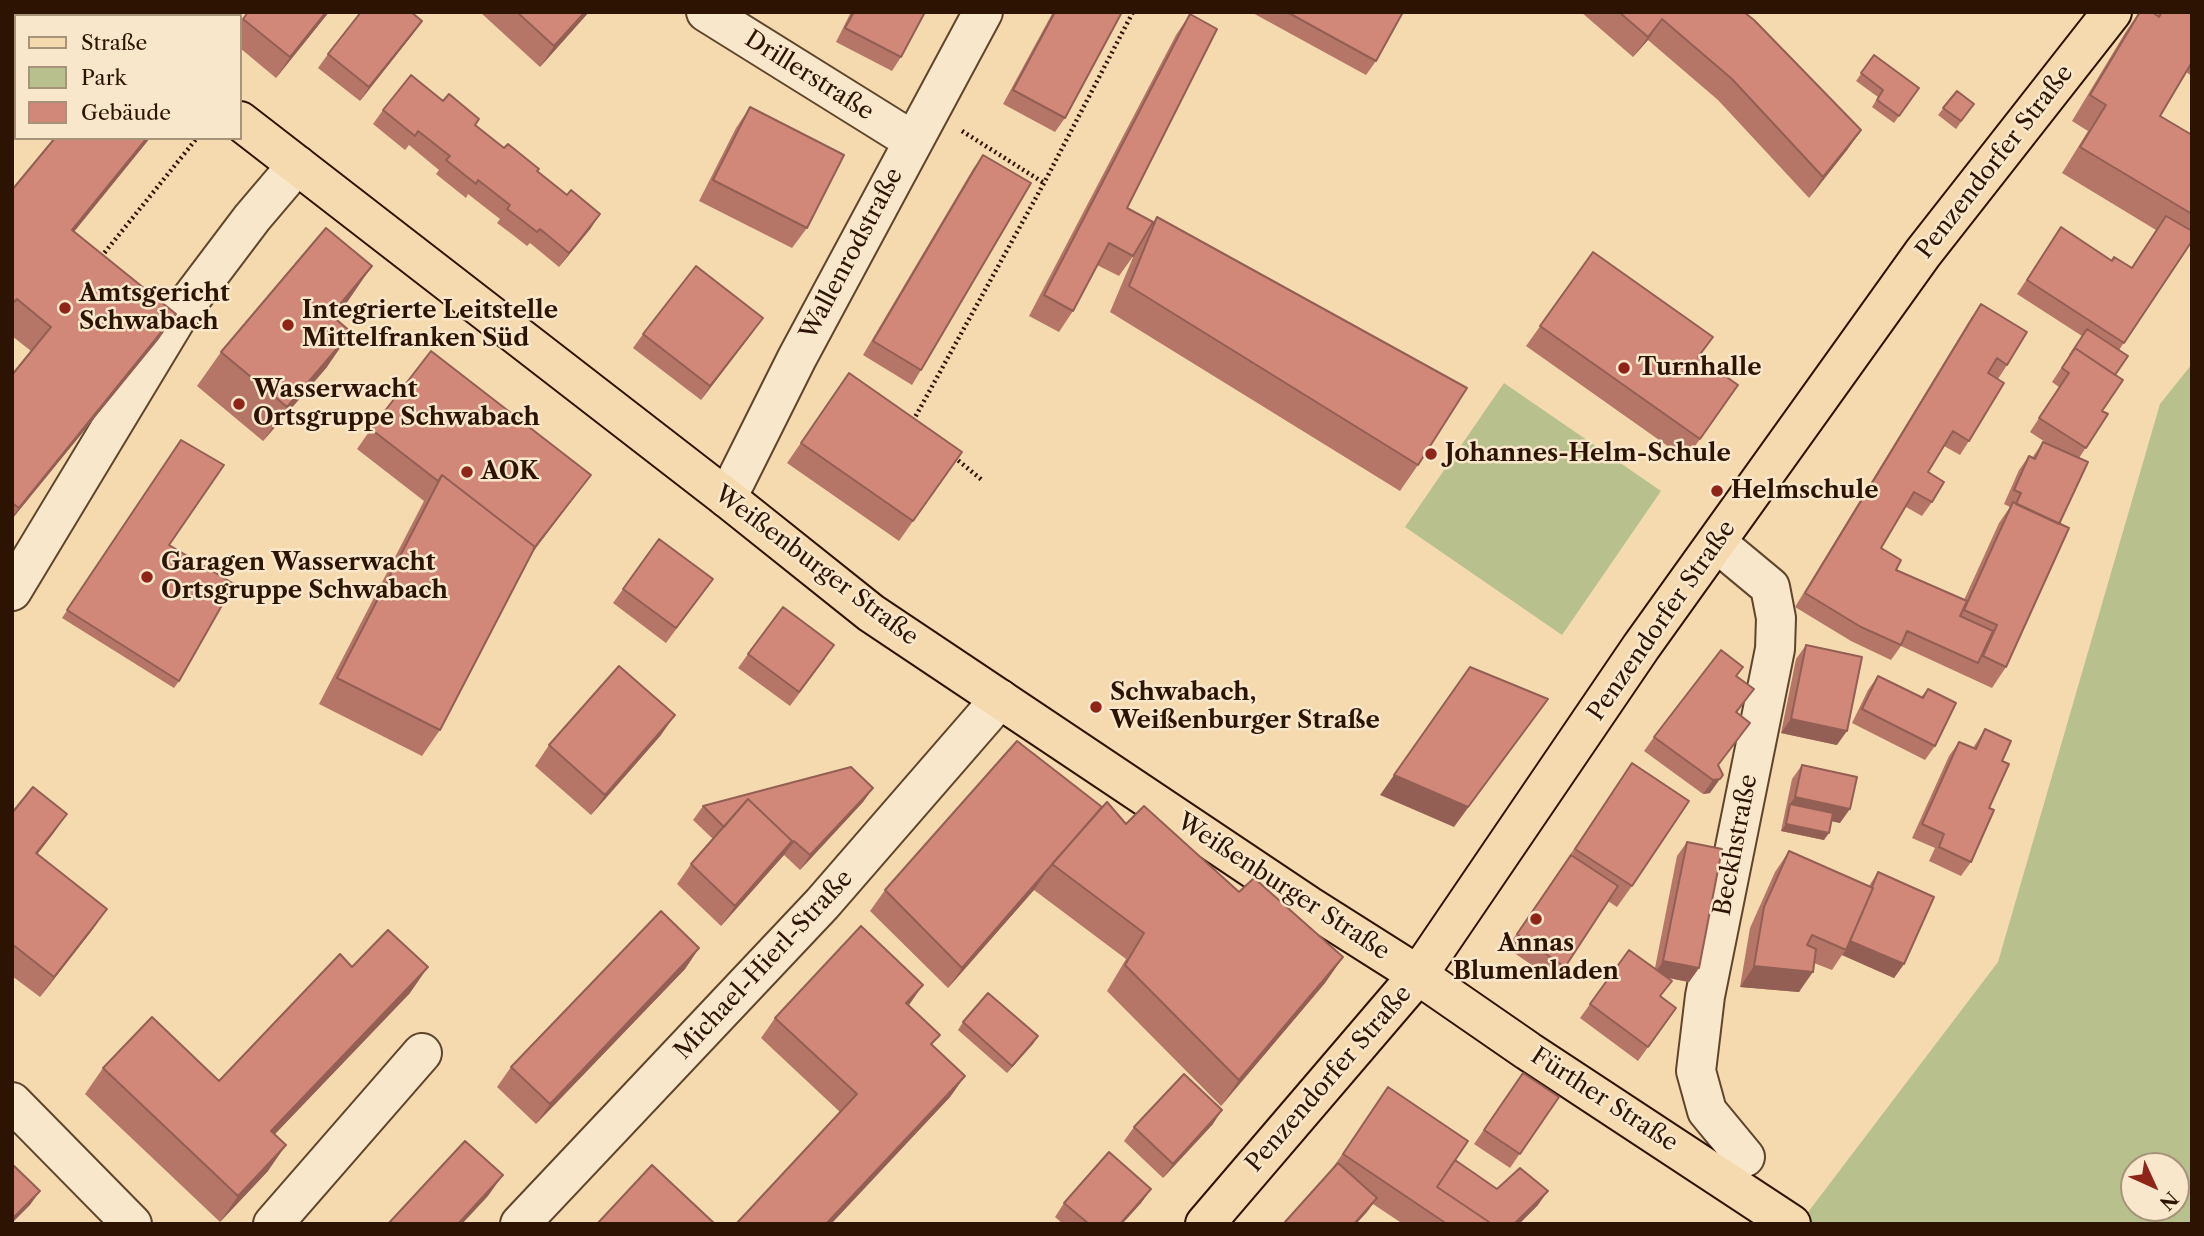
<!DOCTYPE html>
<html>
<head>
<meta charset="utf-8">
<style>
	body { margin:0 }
	#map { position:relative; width:2204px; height:1236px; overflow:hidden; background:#f5daaf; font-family:"Libre Caslon Text",serif }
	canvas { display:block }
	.frame { position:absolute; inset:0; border:14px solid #2d1301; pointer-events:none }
	.legend { position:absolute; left:14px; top:14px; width:228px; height:126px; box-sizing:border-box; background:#f8e7cb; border:2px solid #a7927a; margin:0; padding:9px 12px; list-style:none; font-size:21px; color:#2d1301 }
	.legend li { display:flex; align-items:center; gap:14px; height:35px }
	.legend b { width:35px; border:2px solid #a7927a }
	.north { position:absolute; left:2120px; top:1152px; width:70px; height:70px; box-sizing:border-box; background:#f8e7cb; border:2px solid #a7927a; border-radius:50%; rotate:135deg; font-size:19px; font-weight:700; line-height:28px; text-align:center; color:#2d1301 }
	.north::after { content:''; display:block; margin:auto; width:24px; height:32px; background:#8f2418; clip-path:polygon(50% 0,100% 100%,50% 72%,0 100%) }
</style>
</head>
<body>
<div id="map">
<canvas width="2204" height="1236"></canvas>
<div class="frame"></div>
<ul class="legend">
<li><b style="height:9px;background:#f5daaf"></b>Straße</li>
<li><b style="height:19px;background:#b8c08d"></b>Park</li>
<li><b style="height:19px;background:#d28878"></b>Gebäude</li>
</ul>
<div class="north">N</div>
</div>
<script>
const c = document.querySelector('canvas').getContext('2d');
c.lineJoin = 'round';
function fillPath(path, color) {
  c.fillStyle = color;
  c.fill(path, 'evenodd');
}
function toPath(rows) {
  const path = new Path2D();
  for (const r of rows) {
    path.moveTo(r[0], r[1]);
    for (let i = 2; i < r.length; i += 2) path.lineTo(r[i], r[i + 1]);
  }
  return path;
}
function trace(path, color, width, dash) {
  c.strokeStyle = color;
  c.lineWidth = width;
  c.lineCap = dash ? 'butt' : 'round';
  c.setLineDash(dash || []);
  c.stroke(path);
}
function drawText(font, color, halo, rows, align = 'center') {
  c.font = font + ' "Libre Caslon Text",serif';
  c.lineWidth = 5;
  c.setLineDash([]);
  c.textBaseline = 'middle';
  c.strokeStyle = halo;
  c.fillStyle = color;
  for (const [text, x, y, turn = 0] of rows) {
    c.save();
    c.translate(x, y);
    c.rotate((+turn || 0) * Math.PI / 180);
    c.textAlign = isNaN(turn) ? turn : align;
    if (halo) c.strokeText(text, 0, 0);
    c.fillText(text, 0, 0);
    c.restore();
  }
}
fillPath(toPath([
	[2192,364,2192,1224,1799,1224,1998,962,2160,404],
	[2134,1166,2176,1166,2176,1208,2134,1208],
	[1504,383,1661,491,1562,635,1405,527]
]), '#b8c08d');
const minor = toPath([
	[706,12,913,141],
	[727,498,797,358,983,12],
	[1717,543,1770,587,1776,618,1775,649,1705,996,1696,1071,1707,1111,1745,1157],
	[12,591,178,316,252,218,297,165],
	[12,1102,132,1224],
	[273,1224,422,1053],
	[520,1224,822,904,1000,699]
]);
const major = toPath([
	[100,12,104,16],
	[240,121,727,498,871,613,1309,906,1418,975,1528,1051,1791,1224],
	[1205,1224,1418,975,1641,647,1923,253,2112,12]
]);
trace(minor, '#5f452c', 42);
trace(major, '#2d1301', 42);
trace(toPath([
	[962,131,1044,183],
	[101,257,197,138],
	[913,421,1044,183,1133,12],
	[954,457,982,480]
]), '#2d1301', 4.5, [2, 3.5]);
trace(minor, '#f8e7cb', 38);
trace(major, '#f5daaf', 38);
fillPath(toPath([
	[329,12,276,78,240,48,240,23,243,19],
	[480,12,589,12,540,67],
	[851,12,925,12,901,57,892,71,836,42],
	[1053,12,1122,12,1065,118,1055,132,1003,104],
	[1251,12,1403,12,1376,61,1366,75],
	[1581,12,1744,12,1861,130,1847,150,1809,198,1718,100,1648,40,1633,57],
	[2139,12,2157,15,2159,12,2192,12,2192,76,2186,72,2160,116,2192,135,2192,241,2119,350,2115,375,2102,411,2108,414,2079,458,2059,524,2006,667,1992,688,1901,646,1891,660,1851,641,1795,607,1971,318,1981,304,2007,365,1998,379,1969,441,1960,455,1944,446,1928,472,1932,502,1922,516,1906,507,1881,548,1896,570,1964,600,1999,523,2010,507,2004,504,2019,470,2029,456,2032,458,2043,442,2048,444,2030,432,2059,387,2052,382,2082,336,2017,294,2061,227,2112,261,2131,268,2156,230,2062,173,2088,131,2072,121,2125,33],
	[1190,14,1127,208,1153,222,1157,217,1418,465,1400,491,1110,312,1134,255,1119,276,1097,265,1073,311,1059,332,1029,316,1176,35],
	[422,21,412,35,360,101,318,68,328,54],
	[1874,55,1919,88,1894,123,1872,107,1878,97,1856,81],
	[1957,91,1974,104,1956,129,1938,115],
	[443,101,504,148,538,172,591,228,559,267,530,243,527,246,513,235,497,223,500,219,468,194,466,198,436,174,439,170,409,145,405,150,373,124,383,110],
	[750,107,807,228,792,248,699,201,736,128],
	[55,138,150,138,74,232,176,314,158,340,12,519,12,375,31,351,12,336,12,190],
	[983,155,921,370,912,385,863,355,973,169],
	[1593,252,1699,357,1738,385,1686,459,1526,346],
	[348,301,334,318,327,367,263,441,197,386,221,352],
	[753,332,701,400,633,348,643,334],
	[849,373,962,452,899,541,787,463],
	[371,429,591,475,531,554,440,730,422,756,319,704,424,501,357,449],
	[181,440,169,545,179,681,174,688,62,618],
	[659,539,703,593,666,643,613,603],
	[1806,645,1837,745,1781,733,1796,659],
	[748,654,825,659,790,706,738,668],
	[1743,667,1737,676,1754,689,1737,713,1750,723,1718,765,1710,793,1703,794,1644,751,1654,737],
	[1878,676,1921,697,1928,689,1935,746,1925,760,1852,723,1868,690],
	[1985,729,2002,761,1971,862,1961,876,1929,861,1935,848,1912,838,1949,756,1959,742,1973,748],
	[661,735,591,815,535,766,549,745],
	[1632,763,1632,886,1617,907,1608,901,1555,981,1507,948],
	[1802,765,1840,823,1832,821,1824,840,1781,831,1792,779],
	[873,788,863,802,800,870,784,855,721,926,677,884,691,864,713,839,693,820,703,806],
	[1102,807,1126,824,1239,892,1343,957,1325,983,1221,1106,1107,991,1126,959,1034,890,948,988,870,911,885,890],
	[12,813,67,814,37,854,107,909,93,929,40,997,12,976],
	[1687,842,1699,968,1689,982,1668,978,1660,997,1676,1008,1638,1061,1580,1018,1629,950,1655,968,1677,856],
	[1789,851,1869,886,1878,872,1904,964,1894,978,1842,955,1832,970,1814,963,1799,992,1740,987,1750,928,1775,872],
	[699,948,685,969,536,1124,497,1087,511,1067],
	[352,967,410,993,275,1134,268,1171,220,1222,85,1094,103,1068,219,1081],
	[908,1006,933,1046,965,1076,950,1097,831,1224,736,1224,840,1112,761,1038,775,1018],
	[963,1022,1038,1036,1007,1073,958,1030],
	[1523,1073,1559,1097,1510,1168,1474,1144],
	[1388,1087,1455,1160,1497,1189,1538,1205,1519,1224,1403,1224,1373,1204,1356,1224,1284,1224,1332,1169],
	[1213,1124,1163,1178,1124,1141,1134,1127],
	[1151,1189,1141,1203,1122,1224,1063,1224,1055,1217,1064,1203]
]), '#b57567');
fillPath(toPath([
	[326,12,329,12,276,78,290,57],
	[585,12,589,12,540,67,554,46],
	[1662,19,1648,40,1633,57,1648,37],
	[422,21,412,35,360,101,369,87],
	[1861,130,1847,150,1809,198,1823,177],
	[147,138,150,138,54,256,72,230],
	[600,214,591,228,559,267,569,253],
	[372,266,348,301,307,349,331,315],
	[176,314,158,340,12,519,12,517,19,508],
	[763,318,753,332,701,400,710,386],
	[351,332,327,367,263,441,287,407],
	[591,475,576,495,517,573,531,552],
	[1548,699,1454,827,1380,795,1394,775],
	[675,715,661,735,591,815,605,795],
	[1791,719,1847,731,1837,745,1781,733],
	[1723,775,1710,793,1703,794,1713,780],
	[873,788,863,802,800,870,810,855],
	[1795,797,1850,809,1840,823,1789,812,1790,804],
	[67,814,53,834,22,874,36,853],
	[1786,824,1829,833,1824,840,1781,831],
	[792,841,794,841,784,855,721,926,735,906],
	[1048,870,1034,890,948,988,962,968],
	[107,909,93,929,40,997,54,977],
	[1849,940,1904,964,1894,978,1842,955,1846,950],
	[699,948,685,969,536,1124,550,1104],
	[1343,957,1325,983,1221,1106,1239,1080],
	[1663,961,1699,968,1689,982,1654,975],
	[1754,966,1813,972,1799,992,1740,987],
	[428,967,410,993,253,1157,271,1131],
	[923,985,909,1005,892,1024,906,1003],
	[1038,1036,1033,1044,1007,1073,1012,1066],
	[965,1076,950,1097,831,1224,826,1224],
	[1222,1110,1213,1124,1163,1178,1173,1164],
	[286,1145,268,1171,220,1222,238,1196],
	[503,1175,488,1196,462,1224,458,1224],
	[1151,1189,1141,1203,1122,1224,1120,1224],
	[40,1191,30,1205,12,1223,12,1219],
	[1548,1191,1538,1205,1519,1224,1514,1224],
	[1377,1198,1367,1212,1356,1224,1354,1224]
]), '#935f54');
const building = toPath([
	[248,12,326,12,290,57,243,19,248,12],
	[361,12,411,12,422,21,369,87,328,54,361,12],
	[517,12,585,12,554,46,517,12],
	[854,12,925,12,901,57,845,28,854,12],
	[1055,12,1122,12,1065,118,1013,90,1055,12],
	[1287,12,1403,12,1376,61,1287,12],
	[1619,12,1744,12,1754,20,1861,130,1823,177,1732,79,1662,19,1648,37,1619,12],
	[2140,12,2152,12,2159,17,2162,12,2192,12,2192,62,2160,116,2192,135,2192,214,2080,147,2106,105,2090,95,2140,12],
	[1190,14,1217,29,1127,208,1153,222,1133,256,1109,243,1073,311,1044,295,1190,14],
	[1874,55,1919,88,1899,116,1877,100,1883,90,1861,73,1874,55],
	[411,75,443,101,449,94,479,119,475,125,504,148,508,144,539,169,537,171,567,195,571,190,600,214,569,253,540,229,537,232,523,221,507,209,510,205,478,180,476,184,446,160,450,156,418,131,415,136,383,110,411,75],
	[1957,91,1974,104,1961,121,1943,108,1957,91],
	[750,107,844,155,807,228,713,180,750,107],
	[55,138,147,138,72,230,176,314,19,508,12,503,12,375,51,327,17,299,12,304,12,190,55,138],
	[983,155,1031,183,921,370,873,341,983,155],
	[2166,216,2192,231,2192,241,2124,343,2027,280,2061,227,2112,261,2114,257,2132,268,2166,216],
	[1157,217,1467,388,1418,465,1129,286,1157,217],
	[326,228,372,266,331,315,351,332,287,407,221,352,326,228],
	[1593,252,1713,337,1698,357,1738,385,1700,439,1540,326,1593,252],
	[696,266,763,318,710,386,643,334,696,266],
	[1981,304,2027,332,2007,365,1997,358,1988,373,2004,383,1969,441,1953,431,1928,472,1944,482,1932,502,1914,492,1881,548,1901,560,1896,570,1967,601,1960,616,1993,631,1978,663,1907,631,1901,645,1861,627,1805,593,1981,304],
	[2087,329,2128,356,2115,375,2075,348,2070,355,2087,329],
	[2075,348,2123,380,2102,411,2108,414,2086,448,2039,418,2069,373,2062,368,2075,348],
	[431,351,591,475,534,548,535,547,442,475,438,481,371,429,431,351],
	[849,373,962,452,913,521,801,443,849,373],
	[181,440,224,465,169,545,234,584,179,681,67,610,181,440],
	[2043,442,2088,462,2059,524,2016,504,2021,493,2014,490,2029,456,2035,459,2043,442],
	[442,475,535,547,440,730,337,678,442,475],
	[2013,502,2069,528,2006,667,1983,656,1997,625,1964,610,2013,502],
	[659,539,713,579,676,628,623,589,659,539],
	[783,607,834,645,799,692,748,654,783,607],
	[1806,645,1862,657,1847,731,1791,719,1806,645],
	[1721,650,1743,667,1736,676,1754,689,1736,712,1750,723,1718,765,1723,775,1720,779,1713,780,1654,737,1721,650],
	[619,666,675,715,605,795,549,745,619,666],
	[1470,667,1548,699,1468,807,1394,775,1470,667],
	[1878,676,1923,698,1928,689,1956,703,1935,746,1862,709,1878,676],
	[1985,729,2011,741,2002,761,2009,764,1989,808,1994,810,1971,862,1939,847,1944,834,1922,824,1959,742,1976,749,1985,729],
	[1017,741,1102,807,962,968,885,890,1017,741],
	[1632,763,1689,801,1632,886,1575,849,1632,763],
	[1802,765,1857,777,1850,809,1795,797,1802,765],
	[851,767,873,788,810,855,794,841,788,847,792,841,748,799,724,827,703,806,851,767],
	[33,787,67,814,36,853,107,909,54,977,12,944,12,813,33,787],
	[748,799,792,841,735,906,691,864,748,799],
	[1107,802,1126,824,1144,806,1239,892,1254,878,1343,957,1239,1080,1125,965,1144,933,1052,864,1107,802],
	[1790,804,1833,813,1829,833,1786,824,1790,804],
	[1687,842,1722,849,1699,968,1663,961,1687,842],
	[1789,851,1873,888,1846,950,1812,935,1807,945,1816,949,1813,972,1754,966,1764,907,1789,851],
	[1571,855,1618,886,1565,967,1517,934,1571,855],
	[1878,872,1934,897,1904,964,1850,941,1873,888,1872,887,1878,872],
	[661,911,699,948,550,1104,511,1067,661,911],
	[861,926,923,985,906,1003,940,1035,931,1044,965,1076,826,1224,736,1224,857,1094,775,1018,861,926],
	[388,930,428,967,271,1131,286,1145,238,1196,103,1068,152,1017,219,1081,340,954,352,967,388,930],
	[1629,950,1672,981,1660,996,1676,1008,1648,1047,1590,1004,1629,950],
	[988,993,1038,1036,1012,1066,963,1022,988,993],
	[1523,1073,1559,1097,1520,1154,1484,1130,1523,1073],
	[1184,1074,1222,1110,1173,1164,1134,1127,1184,1074],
	[1388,1087,1468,1141,1437,1187,1489,1222,1488,1224,1447,1224,1343,1154,1388,1087],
	[465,1141,503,1175,458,1224,388,1224,465,1141],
	[1109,1152,1151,1189,1120,1224,1089,1224,1064,1203,1109,1152],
	[1455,1160,1497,1189,1520,1168,1548,1191,1514,1224,1488,1224,1489,1222,1437,1187,1455,1160],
	[1338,1163,1377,1198,1354,1224,1286,1224,1285,1222,1338,1163],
	[12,1164,40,1191,12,1219,12,1164],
	[652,1165,715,1224,597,1224,652,1165]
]);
fillPath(building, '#d28878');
trace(building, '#935f54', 2);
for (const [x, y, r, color] of [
	[65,308,7,"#8f2418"],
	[288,325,7,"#8f2418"],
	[1624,368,7,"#8f2418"],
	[239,404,7,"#8f2418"],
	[1431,454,7,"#8f2418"],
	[467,472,7,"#8f2418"],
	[1717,491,7,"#8f2418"],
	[147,577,7,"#8f2418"],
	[1096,707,7,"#8f2418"],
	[1536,919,7,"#8f2418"]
]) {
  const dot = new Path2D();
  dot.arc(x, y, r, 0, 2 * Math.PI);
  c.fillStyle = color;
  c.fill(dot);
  trace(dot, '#f8e7cb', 2.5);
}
drawText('24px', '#2d1301', '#f8e7cb', [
	["Drillerstraße",809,76,32],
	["Penzendorfer Straße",1995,162,-52],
	["Wallenrodstraße",852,254,-62],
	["Weißenburger Straße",816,566,37],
	["Penzendorfer Straße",1662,621,-55],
	["Beckhstraße",1736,845,-79],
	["Weißenburger Straße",1283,887,33],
	["Michael-Hierl-Straße",764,965,-47],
	["Penzendorfer Straße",1329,1079,-49],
	["Fürther Straße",1604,1100,33]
]);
drawText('bold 24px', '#2d1301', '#f8e7cb', [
	["Amtsgericht",79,294],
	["Schwabach",79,322],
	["Integrierte Leitstelle",302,311],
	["Mittelfranken Süd",302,339],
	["Turnhalle",1638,368],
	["Wasserwacht",253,390],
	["Ortsgruppe Schwabach",253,418],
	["Johannes-Helm-Schule",1445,454],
	["AOK",481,472],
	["Helmschule",1731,491],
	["Garagen Wasserwacht",161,563],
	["Ortsgruppe Schwabach",161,591],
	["Schwabach,",1110,693],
	["Weißenburger Straße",1110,721],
	["Annas",1536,944,"center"],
	["Blumenladen",1536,972,"center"]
], 'left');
</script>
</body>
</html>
